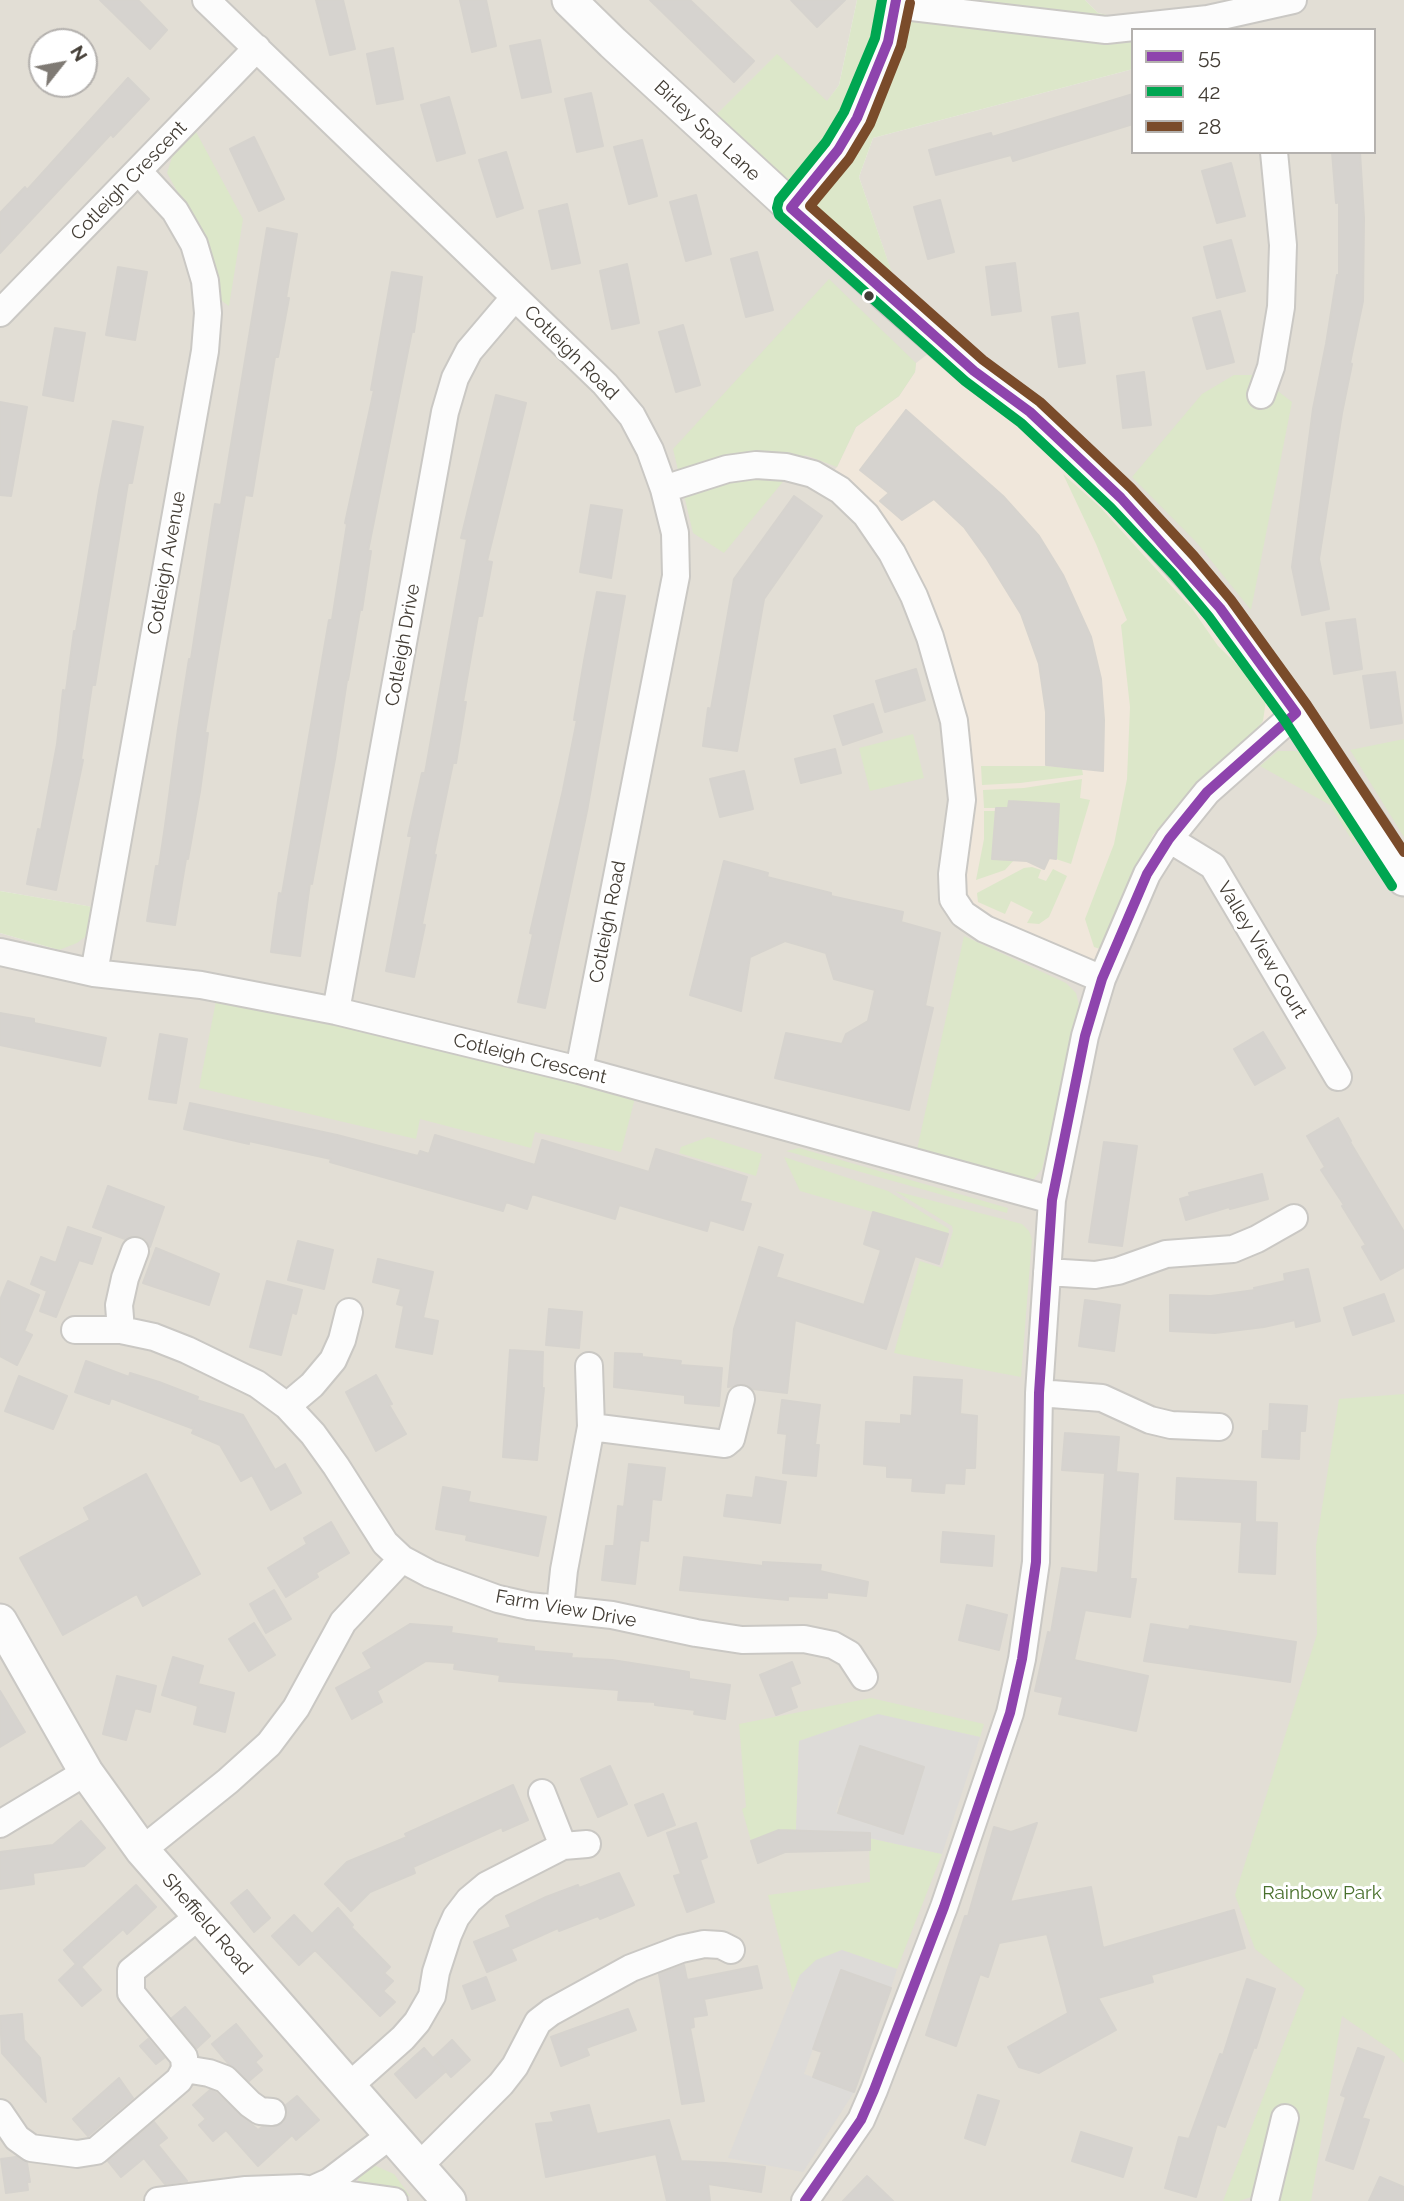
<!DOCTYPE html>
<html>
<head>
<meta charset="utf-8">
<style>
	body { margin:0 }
	#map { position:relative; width:1404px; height:2201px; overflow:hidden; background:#eeece8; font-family:Raleway,sans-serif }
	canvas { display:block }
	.legend { position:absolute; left:1131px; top:28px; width:245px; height:126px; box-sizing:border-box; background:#fff; border:2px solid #b4b1ae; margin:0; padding:9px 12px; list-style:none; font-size:21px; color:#433d35 }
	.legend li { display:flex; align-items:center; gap:14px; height:35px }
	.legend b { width:35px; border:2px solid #b4b1ae }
	.north { position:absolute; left:28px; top:28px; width:70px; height:70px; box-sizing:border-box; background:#fff; border:2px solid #b4b1ae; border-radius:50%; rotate:59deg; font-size:19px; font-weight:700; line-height:28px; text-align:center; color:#433d35 }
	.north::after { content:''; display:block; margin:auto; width:24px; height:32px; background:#7f7a74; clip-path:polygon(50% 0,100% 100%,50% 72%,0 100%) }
</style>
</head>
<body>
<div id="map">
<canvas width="1404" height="2201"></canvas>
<ul class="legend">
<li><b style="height:9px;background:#8e44ad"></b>55</li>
<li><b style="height:9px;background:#00a651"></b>42</li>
<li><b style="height:9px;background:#7a4b2a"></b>28</li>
</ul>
<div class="north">N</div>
</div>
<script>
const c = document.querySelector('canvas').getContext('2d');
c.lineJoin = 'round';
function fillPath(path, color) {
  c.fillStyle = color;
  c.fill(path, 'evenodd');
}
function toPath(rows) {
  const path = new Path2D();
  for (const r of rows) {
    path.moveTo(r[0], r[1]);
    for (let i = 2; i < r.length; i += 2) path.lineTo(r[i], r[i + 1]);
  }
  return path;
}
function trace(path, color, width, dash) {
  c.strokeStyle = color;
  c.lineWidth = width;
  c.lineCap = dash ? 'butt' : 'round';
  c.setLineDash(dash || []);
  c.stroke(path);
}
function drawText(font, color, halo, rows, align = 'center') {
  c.font = font + ' Raleway,sans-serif';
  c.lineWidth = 6;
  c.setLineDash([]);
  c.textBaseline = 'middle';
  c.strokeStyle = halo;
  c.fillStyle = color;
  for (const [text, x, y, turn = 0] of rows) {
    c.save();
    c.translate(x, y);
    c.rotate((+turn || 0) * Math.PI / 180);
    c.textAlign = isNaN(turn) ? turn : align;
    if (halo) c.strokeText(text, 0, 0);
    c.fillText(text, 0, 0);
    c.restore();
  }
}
fillPath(toPath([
	[0,0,857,0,839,85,827,102,891,271,859,177,873,138,1133,69,1133,152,1374,152,1374,30,1179,30,1098,13,1085,0,1404,0,1404,2201,0,2201,0,933,59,950,92,907,0,891],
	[42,42,84,42,84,84,42,84]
]), '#e2ded5');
fillPath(toPath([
	[942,343,1030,412,1296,713,1207,792,1102,979,963,914,962,800,914,596,824,481,837,467,856,427,899,396,915,372,916,363]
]), '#f0e7db');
fillPath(toPath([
	[857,0,1085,0,1098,13,1179,30,1133,30,1133,69,873,138,859,177,892,273,715,116,777,54,827,101,839,85],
	[195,130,243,219,229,306,219,299,188,211,167,173,172,157],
	[829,279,916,363,915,372,899,396,856,427,837,467,805,455,724,553,693,533,673,449],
	[1234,375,1257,375,1292,402,1251,610,1197,543,1132,477,1202,394],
	[1063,474,1100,507,1193,610,1218,646,1261,688,1266,700,1263,721,1245,743,1189,794,1153,835,1128,884,1103,950,1094,947,1085,919,1114,844,1127,779,1130,707,1121,625,1127,620,1096,544],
	[913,734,924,778,870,791,859,748],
	[1404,739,1404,837,1350,750],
	[1278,751,1295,751,1309,756,1349,814,1355,845,1330,805,1260,766],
	[981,766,1046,766,1082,769,1083,775,1020,783,982,785],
	[1082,779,1080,798,1090,800,1071,864,1056,859,1059,804,1009,801,1008,808,984,808,983,790,1024,788],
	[984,811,995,811,993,859,1014,860,1005,870,976,880,984,839],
	[1032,867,1041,870,1038,878,1046,881,1053,869,1067,876,1049,917,1039,924,1027,923,1033,912,1011,901,1005,914,978,902,977,893,1024,868],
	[0,891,93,907,89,934,77,943,59,950,0,933],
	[964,936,1066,983,1076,993,1080,1009,1073,1042,1042,1169,1033,1180,1015,1181,916,1154],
	[216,1001,372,1033,635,1098,621,1152,535,1132,531,1148,420,1119,416,1139,199,1088],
	[708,1137,762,1154,756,1176,679,1153,681,1147],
	[799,1148,1008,1208,1007,1213,786,1151],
	[784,1157,888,1191,949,1229,948,1234,800,1191],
	[895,1191,1022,1224,1029,1231,1032,1239,1021,1377,894,1353,920,1261,942,1268,953,1231,952,1226],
	[1404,1394,1404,2063,1394,2052,1342,2016,1311,2201,1261,2201,1251,2197,1239,2201,1223,2201,1305,1989,1255,1949,1235,1895,1317,1634,1316,1546,1339,1399],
	[871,1698,984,1724,980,1737,878,1715,799,1741,796,1831,779,1830,751,1841,742,1809,746,1807,739,1724],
	[869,1838,942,1854,897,1969,841,1950,800,1975,793,1993,768,1895,870,1882],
	[371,2164,394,2174,410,2196,367,2188,358,2181,358,2175]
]), '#dce7c9');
fillPath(toPath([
	[878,1714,980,1737,942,1854,842,1832,796,1831,799,1741],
	[860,1746,924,1767,903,1834,836,1812,840,1797,849,1800,865,1779,851,1774],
	[842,1950,897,1969,891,1988,841,1971,804,2074,854,2092,803,2172,728,2158,800,1975,816,1960]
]), '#dddbd8');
const building = toPath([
	[100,0,138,0,167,30,150,49,100,0],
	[316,0,343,0,355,49,330,55,316,0],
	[460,0,486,0,496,46,472,52,460,0],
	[650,0,690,0,754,61,734,82,650,0],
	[791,0,845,0,817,27,791,0],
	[540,40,551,92,522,98,510,46,540,40],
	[393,48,403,99,377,104,367,54,393,48],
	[128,78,149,99,113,137,111,134,0,253,0,213,25,187,27,190,128,78],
	[591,93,603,146,577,152,565,99,591,93],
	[1133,94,1133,124,1013,161,1011,155,936,175,929,150,991,133,992,137,1133,94],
	[449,97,465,153,437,161,421,105,449,97],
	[254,137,284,199,259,211,230,149,254,137],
	[642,140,657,196,629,204,614,147,642,140],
	[506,152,523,208,497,217,479,160,506,152],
	[1332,152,1360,152,1364,218,1363,301,1350,363,1352,364,1342,413,1319,559,1329,609,1302,615,1292,567,1313,409,1326,344,1337,275,1339,275,1339,202,1336,203,1332,152],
	[1231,163,1245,216,1217,223,1202,171,1231,163],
	[696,195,711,254,686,261,670,202,696,195],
	[940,200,954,252,928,259,914,207,940,200],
	[567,204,580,263,552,269,539,211,567,204],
	[267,228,297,234,286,298,289,298,278,357,275,357,252,496,245,495,218,653,205,733,208,733,200,791,188,859,186,859,175,925,147,921,156,866,159,866,165,826,178,729,189,659,191,659,210,535,215,504,221,505,267,228],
	[1231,240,1245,291,1217,298,1204,247,1231,240],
	[757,252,773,310,746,317,731,259,757,252],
	[1015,263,1021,311,992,315,986,267,1015,263],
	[627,264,639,323,612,329,600,271,627,264],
	[118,267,147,272,135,340,106,335,118,267],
	[392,272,422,277,414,332,412,331,368,551,371,551,362,610,360,610,348,680,347,680,335,759,312,884,310,883,300,956,271,952,279,893,282,894,329,620,332,620,347,524,345,523,374,390,371,390,392,272],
	[1220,311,1234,362,1207,369,1193,318,1220,311],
	[1078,313,1085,363,1059,367,1052,317,1078,313],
	[683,325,700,385,676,392,659,332,683,325],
	[55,328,85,333,73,401,43,395,55,328],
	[1144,372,1151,425,1123,428,1117,376,1144,372],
	[496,395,526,403,487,561,492,562,482,616,478,616,463,702,466,702,456,763,453,763,434,854,436,855,422,924,425,925,414,977,386,971,412,836,408,836,422,773,425,773,454,611,467,539,461,538,496,395],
	[0,402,27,407,11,496,0,495,0,402],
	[906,410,1003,496,1039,536,1063,575,1091,637,1101,679,1104,720,1103,771,1046,765,1046,712,1039,664,1021,614,987,559,964,527,934,499,902,520,880,501,889,493,860,470,906,410],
	[113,421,143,427,132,483,128,483,95,685,92,685,81,759,83,760,56,890,27,884,38,829,41,830,57,744,63,690,66,691,74,631,76,631,99,491,113,421],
	[794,496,822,516,764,599,737,751,703,746,708,708,711,709,734,579,794,496],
	[591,505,622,510,611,578,580,572,591,505],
	[597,592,625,596,587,811,545,1008,518,1002,533,934,530,933,563,790,577,720,574,720,584,661,597,592],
	[1355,619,1362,669,1334,674,1326,623,1355,619],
	[916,669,925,700,885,712,876,681,916,669],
	[1395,672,1402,723,1371,728,1363,676,1395,672],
	[873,704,882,732,843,745,834,716,873,704],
	[835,749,841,773,801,783,795,759,835,749],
	[744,771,753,809,720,817,710,779,744,771],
	[1009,801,1059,804,1056,859,1049,858,1044,869,1027,861,992,859,996,808,1008,808,1009,801],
	[724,861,768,873,767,877,831,893,831,896,903,912,901,922,940,933,925,1006,933,1008,909,1110,775,1078,786,1033,842,1044,846,1034,868,1021,875,990,834,979,826,953,785,941,750,957,741,1011,690,995,724,861],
	[0,1013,34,1019,34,1023,106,1038,100,1066,0,1045,0,1013],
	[1263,1032,1285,1068,1255,1085,1234,1049,1263,1032],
	[160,1034,187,1039,176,1103,149,1099,160,1034],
	[190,1103,337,1135,418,1156,420,1151,429,1154,435,1135,535,1165,542,1140,649,1172,656,1149,747,1177,740,1201,751,1204,743,1230,710,1220,707,1231,619,1205,615,1219,532,1194,527,1209,506,1202,503,1211,330,1162,331,1159,249,1141,249,1144,184,1129,190,1103],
	[1338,1118,1351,1141,1350,1142,1404,1232,1404,1267,1381,1280,1362,1247,1366,1245,1342,1206,1344,1205,1321,1170,1325,1167,1307,1136,1338,1118],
	[1104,1142,1137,1146,1122,1246,1089,1242,1104,1142],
	[1262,1174,1268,1199,1230,1209,1229,1207,1186,1220,1180,1199,1190,1196,1189,1193,1262,1174],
	[108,1186,164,1207,150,1247,147,1240,140,1236,132,1236,125,1239,93,1227,108,1186],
	[873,1212,948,1234,939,1264,915,1256,886,1349,795,1320,787,1393,753,1389,744,1384,728,1387,734,1329,759,1247,783,1255,776,1277,864,1305,881,1250,864,1244,873,1212],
	[68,1227,101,1238,92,1264,79,1260,56,1317,40,1311,47,1291,31,1284,41,1257,56,1263,68,1227],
	[298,1241,333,1250,324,1289,288,1280,298,1241],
	[156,1248,219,1274,209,1305,143,1283,156,1248],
	[378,1259,433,1272,423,1318,438,1321,432,1354,396,1347,404,1306,397,1304,401,1289,373,1282,378,1259],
	[1308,1269,1320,1321,1296,1327,1295,1320,1264,1327,1215,1333,1170,1331,1170,1295,1211,1296,1255,1290,1254,1288,1285,1281,1284,1274,1308,1269],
	[8,1281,39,1295,24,1331,32,1335,17,1365,0,1356,0,1300,8,1281],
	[267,1281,302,1290,296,1314,292,1312,281,1355,250,1347,267,1281],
	[1384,1294,1394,1321,1353,1335,1344,1308,1384,1294],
	[1085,1300,1120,1305,1114,1351,1079,1346,1085,1300],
	[549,1309,582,1312,579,1348,546,1345,549,1309],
	[510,1350,543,1352,542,1388,544,1388,537,1460,503,1457,510,1350],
	[615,1353,642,1354,642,1357,681,1361,680,1365,722,1368,719,1406,685,1403,685,1395,614,1387,615,1353],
	[86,1361,129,1377,130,1373,159,1382,198,1397,197,1400,243,1415,275,1470,285,1464,301,1493,271,1510,252,1475,241,1481,220,1445,192,1433,194,1429,111,1398,109,1404,75,1392,86,1361],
	[376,1375,392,1404,389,1405,406,1434,376,1451,346,1392,376,1375],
	[19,1376,67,1396,53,1429,5,1411,19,1376],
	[914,1377,962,1380,960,1414,977,1416,975,1468,965,1468,964,1484,945,1483,944,1493,912,1491,913,1478,887,1477,887,1466,864,1464,866,1422,901,1424,901,1415,912,1416,914,1377],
	[782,1400,820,1405,815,1445,819,1445,816,1476,783,1473,787,1434,778,1433,782,1400],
	[1270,1404,1307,1406,1305,1431,1300,1431,1299,1459,1262,1457,1263,1431,1269,1431,1270,1404],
	[1065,1433,1119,1437,1116,1472,1138,1474,1130,1579,1136,1579,1130,1617,1085,1610,1074,1660,1148,1676,1136,1731,1059,1714,1063,1697,1035,1691,1048,1632,1051,1633,1062,1568,1098,1573,1105,1473,1062,1470,1065,1433],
	[629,1464,665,1468,661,1500,652,1499,648,1541,640,1540,635,1584,602,1580,606,1546,614,1546,618,1506,624,1507,629,1464],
	[146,1474,200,1574,143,1606,137,1594,63,1635,20,1558,90,1520,84,1508,146,1474],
	[756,1477,786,1482,780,1523,724,1516,727,1495,753,1498,756,1477],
	[1177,1478,1256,1482,1255,1522,1277,1523,1275,1574,1239,1572,1242,1522,1175,1519,1177,1478],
	[443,1487,470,1492,468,1502,546,1517,538,1556,466,1540,467,1535,436,1529,443,1487],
	[331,1522,349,1553,316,1573,318,1577,286,1597,268,1568,307,1544,304,1538,331,1522],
	[943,1532,994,1536,992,1566,941,1562,943,1532],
	[684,1557,763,1566,763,1562,821,1565,820,1571,868,1582,866,1596,827,1592,827,1598,788,1596,788,1600,680,1590,684,1557],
	[274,1590,291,1619,266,1633,250,1604,274,1590],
	[967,1605,1007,1615,999,1650,959,1640,967,1605],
	[254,1623,275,1655,249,1671,229,1639,254,1623],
	[410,1624,452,1627,451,1633,497,1639,496,1643,534,1647,534,1651,572,1654,571,1658,612,1660,689,1672,689,1679,730,1685,725,1719,694,1714,695,1710,655,1705,655,1702,618,1700,619,1690,499,1681,500,1675,454,1669,455,1663,426,1661,377,1691,382,1702,352,1719,336,1688,372,1668,363,1653,410,1624],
	[1151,1624,1189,1630,1190,1626,1296,1642,1290,1682,1144,1661,1151,1624],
	[173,1657,203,1666,198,1684,234,1693,225,1732,194,1724,198,1706,162,1695,173,1657],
	[792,1662,800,1683,790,1687,797,1707,776,1715,760,1675,792,1662],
	[117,1676,156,1686,150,1712,135,1708,126,1740,103,1734,117,1676],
	[0,1691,25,1732,0,1747,0,1691],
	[860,1746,924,1767,903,1834,838,1813,860,1746],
	[610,1766,627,1804,598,1817,581,1779,610,1766],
	[513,1785,528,1820,503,1831,502,1827,413,1867,415,1873,370,1892,351,1911,325,1884,347,1862,407,1837,405,1834,513,1785],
	[663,1794,675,1825,648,1836,635,1805,663,1794],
	[81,1821,105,1848,84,1866,33,1873,34,1884,0,1889,0,1852,53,1845,81,1821],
	[696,1823,707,1857,700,1860,714,1902,687,1912,674,1876,681,1874,667,1833,696,1823],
	[1037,1823,1010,1902,1091,1887,1103,1948,1234,1910,1245,1948,1151,1975,1153,1982,1098,1998,1116,2030,1039,2073,1019,2067,1008,2047,1068,2013,1047,1934,999,1943,988,1977,980,1974,956,2046,926,2035,965,1916,968,1916,994,1827,1011,1832,1037,1823],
	[779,1830,870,1833,870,1850,785,1852,758,1863,751,1841,779,1830],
	[619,1873,634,1905,600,1919,598,1916,559,1931,558,1928,511,1949,516,1960,487,1972,474,1942,511,1927,506,1916,546,1897,578,1885,579,1888,619,1873],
	[136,1885,156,1907,127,1934,123,1929,81,1967,101,1990,82,2006,59,1980,76,1964,64,1950,136,1885],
	[247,1890,270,1918,254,1932,231,1903,247,1890],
	[338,1908,353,1925,351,1927,390,1967,384,1973,393,1981,383,1991,395,2002,380,2016,315,1950,299,1965,272,1936,294,1915,312,1934,338,1908],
	[684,1965,687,1980,757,1966,762,1988,704,1999,707,2015,693,2017,694,2027,690,2028,704,2101,682,2104,659,1974,684,1965],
	[841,1970,891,1988,854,2092,813,2077,822,2052,813,2049,841,1970],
	[486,1977,495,2000,472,2009,463,1986,486,1977],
	[1247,1979,1275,1989,1256,2048,1254,2047,1225,2127,1217,2124,1196,2197,1165,2188,1179,2137,1189,2139,1220,2054,1223,2055,1247,1979],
	[185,2007,210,2036,197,2048,172,2018,185,2007],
	[628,2009,636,2030,586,2048,589,2055,561,2066,551,2037,628,2009],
	[22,2014,24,2040,40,2058,46,2102,2,2053,0,2016,22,2014],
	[236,2024,262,2056,255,2062,262,2070,249,2081,228,2063,212,2044,236,2024],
	[148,2039,164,2058,156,2064,140,2046,148,2039],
	[452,2040,470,2060,451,2077,434,2057,452,2040],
	[424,2048,445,2072,416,2098,395,2074,424,2048],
	[1358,2048,1384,2057,1362,2118,1369,2120,1353,2169,1326,2160,1346,2097,1341,2095,1358,2048],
	[119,2078,133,2098,88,2136,73,2119,119,2078],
	[210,2090,216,2093,258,2130,262,2127,278,2126,284,2121,288,2114,286,2105,297,2096,319,2120,296,2140,292,2135,258,2166,226,2130,213,2141,199,2125,206,2119,193,2105,210,2090],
	[978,2095,999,2101,985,2145,965,2138,978,2095],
	[589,2105,597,2134,669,2120,681,2161,725,2163,765,2167,761,2192,708,2184,710,2201,667,2201,656,2154,546,2177,536,2124,554,2122,551,2113,589,2105],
	[154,2122,167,2138,158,2145,187,2181,165,2184,144,2158,121,2177,108,2161,154,2122],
	[1081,2132,1132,2148,1123,2177,1072,2161,1081,2132],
	[16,2157,27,2163,30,2182,27,2182,28,2190,6,2193,1,2159,16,2157],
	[867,2176,893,2201,843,2201,867,2176],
	[1380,2177,1404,2187,1404,2201,1369,2201,1380,2177]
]);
fillPath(building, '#d6d3cf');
trace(building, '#d6d3ce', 2);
const minor = toPath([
	[206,0,605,384,632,416,650,450,664,489,675,533,676,576,579,1070],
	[895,5,1106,30,1208,19,1293,0],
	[791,208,838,150,857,118,888,42,896,0],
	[0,313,257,48],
	[1261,395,1271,367,1281,307,1283,245,1274,152],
	[664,489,727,469,756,465,786,467,813,474,840,490,866,515,892,553,914,596,930,637,954,721,962,800,952,874,953,899,963,914,985,929,1102,979],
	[1169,839,1213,866,1338,1077],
	[0,952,94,973,201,985,336,1011,579,1070,1052,1200],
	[94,973,205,351,208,313,205,281,194,244,175,211,138,171],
	[336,1011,445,412,455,378,469,351,514,298],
	[1047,1272,1095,1275,1118,1271,1166,1254,1233,1249,1257,1239,1294,1218],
	[75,1330,121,1330,154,1337,187,1350,257,1384,287,1406,313,1434,336,1466,385,1543,402,1559,430,1574,498,1599,529,1606,612,1615,696,1633,742,1640,804,1639,833,1645,849,1654,864,1677],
	[121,1330,119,1305,125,1278,135,1251],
	[1039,1393,1102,1398,1150,1420,1171,1425,1219,1427],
	[287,1406,312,1385,333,1360,342,1340,349,1312],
	[591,1427,725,1444,731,1439,741,1399],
	[560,1608,564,1570,591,1427,589,1366],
	[542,1793,563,1846],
	[0,1824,86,1772],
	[142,1850,228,1781,269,1744,296,1708,343,1622,402,1559],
	[185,2069,209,2073,225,2079,250,2104,260,2111,272,2112],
	[348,2087,403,2038,417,2022,432,1996,436,1972,448,1935,456,1917,469,1900,487,1885,563,1846,587,1844],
	[0,2113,17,2138,31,2148,77,2154,96,2151,179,2080,185,2069,184,2057,131,1993,131,1971,199,1916],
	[419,2166,501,2084,515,2066,538,2022,551,2012,631,1968,681,1949,704,1944,721,1945,731,1950],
	[311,2190,329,2182,391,2135],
	[158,2201,246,2190,301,2188,394,2201],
	[805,2201,861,2120,874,2090,944,1907,1010,1713,1022,1659,1036,1562,1039,1393,1052,1200,1085,1036,1102,979,1147,874,1169,839,1207,792,1296,713],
	[1265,2201,1285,2118]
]);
const tertiary = toPath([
	[569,0,613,43,887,295,974,371,1030,412,1121,498,1220,608,1296,713,1376,833,1404,879],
	[0,1621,86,1772,142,1850,449,2201]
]);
trace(minor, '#cac8c4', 30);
trace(tertiary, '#cac8c4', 37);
trace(minor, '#fcfcfc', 26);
trace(tertiary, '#fcfcfc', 33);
trace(toPath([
	[805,2201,861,2120,874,2090,944,1907,1010,1713,1022,1659,1036,1562,1039,1393,1052,1200,1085,1036,1102,979,1147,874,1169,839,1207,792,1296,713,1220,608,1121,498,1030,412,974,371,791,208,838,150,857,118,888,42,896,0]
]), '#8e44ad', 10);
trace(toPath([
	[882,0,875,38,844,112,826,142,779,200,777,208,779,215,965,381,1021,423,1111,508,1174,575,1209,617,1285,721,1392,886]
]), '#00a651', 10);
trace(toPath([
	[910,3,901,46,870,124,849,159,810,206,983,360,1040,402,1131,488,1194,556,1231,600,1307,705,1404,852]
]), '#7a4b2a', 10);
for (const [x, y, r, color] of [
	[869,296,6,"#433d35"]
]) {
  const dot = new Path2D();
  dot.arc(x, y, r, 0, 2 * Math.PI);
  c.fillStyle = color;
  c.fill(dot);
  trace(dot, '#fff', 2.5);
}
drawText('19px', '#433d35', '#fff', [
	["Birley Spa Lane",707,131,43],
	["Cotleigh Crescent",129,181,-46],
	["Cotleigh Road",571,353,45],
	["Cotleigh Avenue",167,563,-80],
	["Cotleigh Drive",403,645,-80],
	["Cotleigh Road",608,922,-79],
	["Valley View Court",1262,950,59],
	["Cotleigh Crescent",530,1059,14],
	["Farm View Drive",566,1609,10],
	["Sheffield Road",207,1924,49]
]);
drawText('19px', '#49702c', '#fff', [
	["Rainbow Park",1322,1893]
]);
</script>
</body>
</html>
